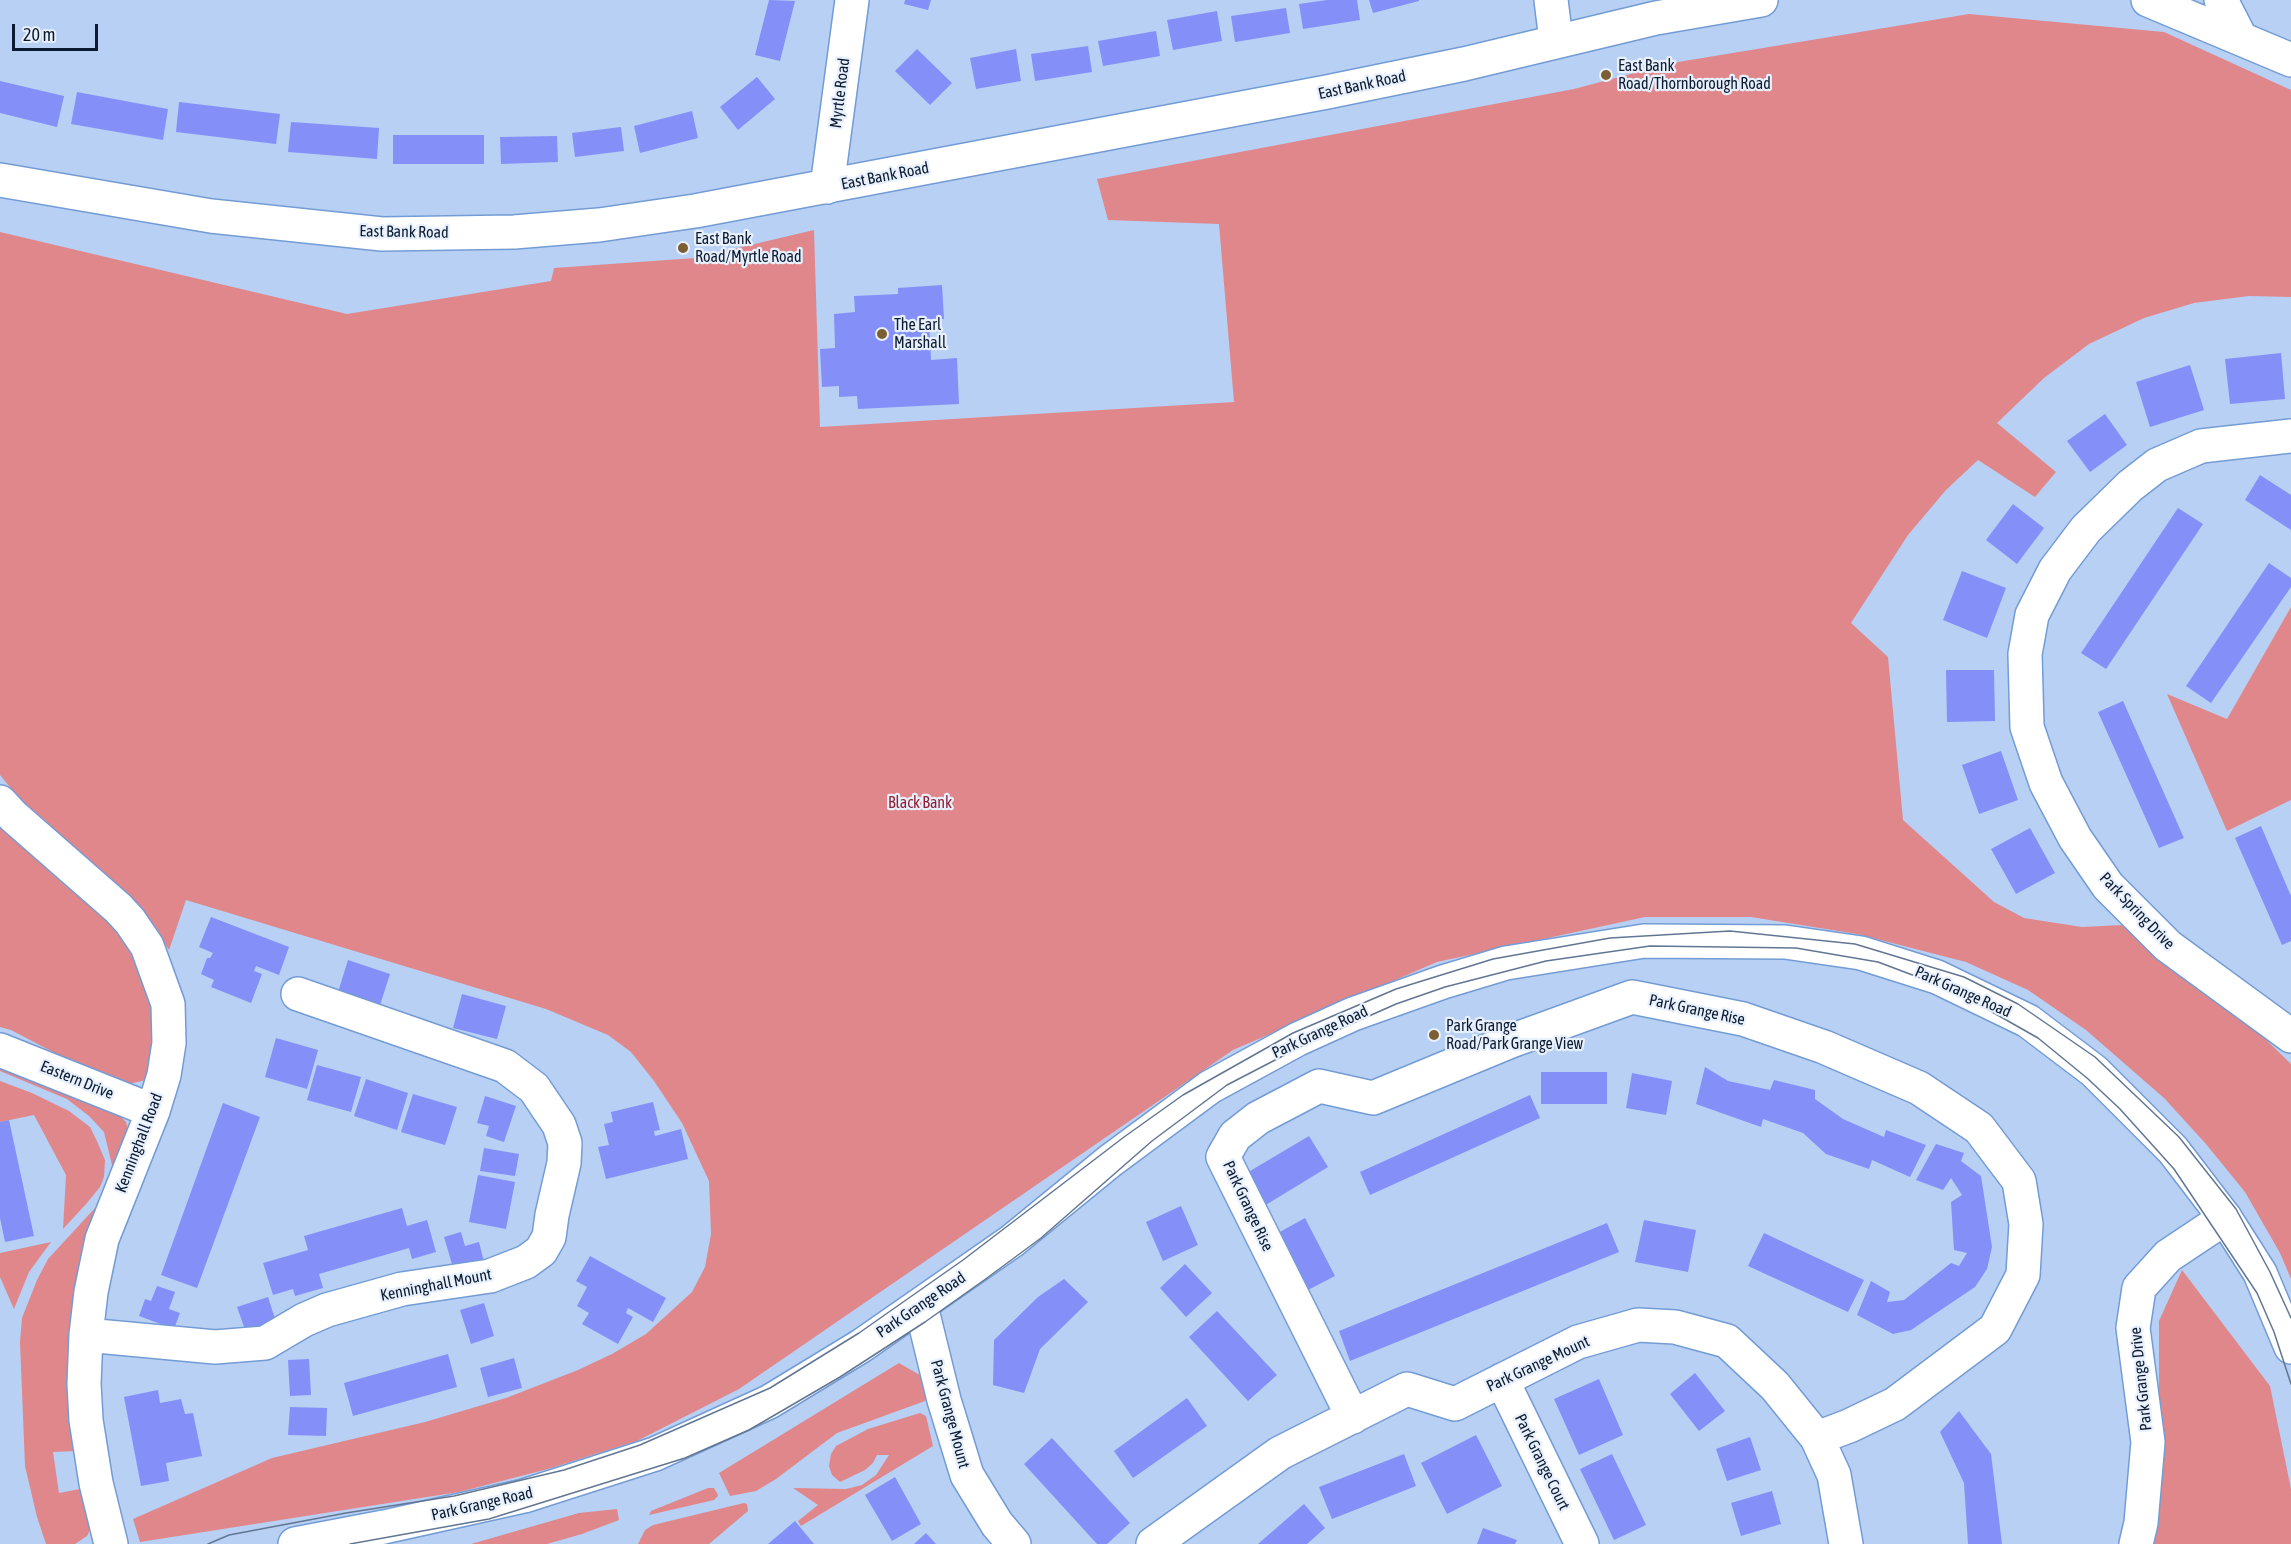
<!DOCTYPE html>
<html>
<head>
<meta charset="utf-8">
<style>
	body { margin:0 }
	#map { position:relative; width:2291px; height:1544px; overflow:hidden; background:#b7d0f4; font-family:"Asap Condensed",sans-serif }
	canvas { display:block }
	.scale { position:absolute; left:12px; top:24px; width:86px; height:27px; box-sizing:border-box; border:3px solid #0c1b31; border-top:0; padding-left:8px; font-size:18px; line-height:21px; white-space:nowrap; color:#0c1b31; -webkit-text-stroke:4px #e7f0fc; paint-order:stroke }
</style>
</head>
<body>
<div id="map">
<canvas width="2291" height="1544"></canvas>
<div class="scale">20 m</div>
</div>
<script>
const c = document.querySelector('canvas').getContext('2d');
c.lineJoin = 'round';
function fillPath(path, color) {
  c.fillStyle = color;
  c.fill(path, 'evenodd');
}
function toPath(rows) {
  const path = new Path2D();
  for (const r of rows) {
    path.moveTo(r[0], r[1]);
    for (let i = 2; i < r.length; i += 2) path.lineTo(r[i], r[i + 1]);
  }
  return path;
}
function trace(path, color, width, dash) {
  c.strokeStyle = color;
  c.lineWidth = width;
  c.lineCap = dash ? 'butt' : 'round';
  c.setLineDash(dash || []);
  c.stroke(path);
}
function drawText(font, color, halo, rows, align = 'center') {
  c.font = font + ' "Asap Condensed",sans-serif';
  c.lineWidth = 4.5;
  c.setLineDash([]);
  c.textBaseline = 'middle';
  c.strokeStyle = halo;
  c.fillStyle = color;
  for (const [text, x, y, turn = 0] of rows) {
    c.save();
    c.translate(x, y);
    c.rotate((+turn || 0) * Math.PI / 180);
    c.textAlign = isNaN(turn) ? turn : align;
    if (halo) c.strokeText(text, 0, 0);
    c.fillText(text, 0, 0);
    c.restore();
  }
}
fillPath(toPath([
	[1969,14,2164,32,2291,90,2291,297,2249,296,2194,303,2144,318,2089,344,2044,378,1997,423,2056,472,2035,497,1978,460,1946,490,1908,535,1851,623,1888,657,1903,820,1994,902,2024,918,2082,927,2122,925,2255,1029,2291,1064,2291,1279,2280,1253,2245,1192,2206,1144,2164,1098,2086,1030,2028,990,1966,962,1857,934,1751,917,1645,917,1437,962,1233,1050,739,1389,637,1441,548,1469,459,1492,140,1542,133,1519,272,1458,425,1422,506,1398,578,1370,612,1354,646,1334,692,1292,705,1267,711,1234,709,1181,682,1123,654,1081,631,1052,608,1035,546,1009,186,900,169,950,144,911,109,877,39,823,0,775,0,232,347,314,551,281,554,268,695,258,814,230,820,427,1234,402,1219,224,1108,220,1097,179,1574,89,1672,63],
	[2291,607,2291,800,2227,831,2167,694,2227,719],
	[0,823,29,853,65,885,98,910,123,935,139,961,157,1023,150,1079,129,1084,68,1060,11,1030,0,1027],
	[0,1062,118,1114,126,1122,128,1129,118,1166,112,1165,104,1132,89,1116,67,1099,0,1071],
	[0,1081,32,1093,69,1111,90,1127,96,1139,105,1160,104,1177,100,1187,87,1203,63,1229,66,1175,34,1115,0,1122],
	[95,1208,97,1209,75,1451,53,1452,59,1493,80,1489,90,1530,87,1536,75,1544,46,1544,37,1517,25,1466,20,1342,22,1318,37,1280,48,1259],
	[51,1242,29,1272,14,1309,0,1277,0,1253],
	[2182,1270,2270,1386,2291,1489,2291,1544,2148,1544,2159,1475,2159,1321],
	[899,1363,925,1378,928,1394,925,1401,837,1433,776,1479,756,1491,730,1496,719,1473],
	[920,1413,926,1416,933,1446,801,1526,798,1521,818,1505,793,1488,846,1489,862,1485,876,1475,889,1455,877,1455,873,1463,865,1470,840,1482,832,1475,829,1466,831,1454,836,1446,868,1429],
	[708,1488,714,1488,717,1493,718,1496,714,1500,649,1515,651,1511],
	[744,1503,747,1504,748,1511,709,1544,638,1544,645,1530,653,1525],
	[617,1509,619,1520,582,1534,547,1544,471,1544,579,1513]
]), '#e0878c');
fillPath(toPath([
	[769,0,795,1,780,61,755,55],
	[905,0,931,0,928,10,904,4],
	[1327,0,1357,0,1360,20,1303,29,1299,4],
	[1369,0,1419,0,1419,1,1373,13],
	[1286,8,1290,33,1235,42,1231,16],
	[1217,11,1222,41,1173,50,1167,20],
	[1156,31,1160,56,1103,66,1098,41],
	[1088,46,1092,72,1035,81,1031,54],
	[917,49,952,83,930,105,895,71],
	[1016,49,1021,81,976,89,970,58],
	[757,77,775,99,738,130,720,107],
	[0,81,64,96,57,127,0,113],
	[77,92,168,109,163,140,71,124],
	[179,102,280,114,276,144,176,132],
	[692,111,698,138,640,153,634,126],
	[291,122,379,128,377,159,288,152],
	[621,127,624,151,575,157,572,133],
	[393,135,484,135,484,164,393,164],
	[557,136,558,162,501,164,500,137],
	[942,285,944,319,929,319,931,360,957,358,959,404,858,409,857,396,839,397,839,386,822,387,820,349,835,348,834,314,855,312,854,296,898,294,898,288],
	[2281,353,2285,399,2230,404,2225,359],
	[2190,365,2204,410,2150,427,2136,382],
	[2105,414,2127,445,2090,472,2067,441],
	[2260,475,2291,495,2291,530,2245,500],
	[2013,504,2044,528,2017,564,1986,540],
	[2178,508,2203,524,2106,669,2081,653],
	[2269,563,2291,578,2291,587,2211,703,2186,686],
	[1962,571,2006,588,1987,638,1943,620],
	[1946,670,1994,670,1995,721,1947,722],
	[2123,701,2184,838,2159,848,2098,712],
	[2001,751,2018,800,1979,814,1962,765],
	[2261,826,2291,896,2291,941,2282,945,2235,838],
	[2030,828,2055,873,2016,894,1991,849],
	[211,917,289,947,279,975,256,966,254,971,262,974,251,1003,211,987,214,980,201,974,207,958,210,958,213,953,199,947],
	[348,960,390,974,380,1005,338,992],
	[462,994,506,1006,497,1039,453,1028],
	[276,1038,318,1050,307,1089,265,1077],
	[317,1065,361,1077,351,1112,307,1100],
	[1705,1067,1728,1081,1770,1090,1774,1080,1815,1090,1815,1099,1843,1119,1884,1137,1886,1130,1926,1145,1910,1177,1872,1160,1869,1169,1826,1154,1803,1133,1763,1119,1761,1127,1696,1104],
	[1541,1072,1607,1072,1607,1104,1541,1104],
	[1632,1073,1672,1081,1666,1115,1626,1108],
	[366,1079,408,1093,397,1130,354,1116],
	[413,1094,457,1107,445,1145,401,1132],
	[1530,1095,1540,1118,1370,1195,1360,1172],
	[485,1096,516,1106,504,1142,486,1136,489,1126,477,1123],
	[653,1102,660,1130,654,1131,655,1136,681,1129,688,1159,606,1179,598,1147,609,1145,604,1124,613,1122,611,1112],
	[223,1103,260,1117,197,1288,161,1275],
	[9,1120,34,1236,5,1242,0,1218,0,1122],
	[1309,1136,1328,1167,1264,1206,1245,1174],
	[1936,1144,1964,1153,1961,1161,1981,1176,1992,1247,1987,1269,1975,1287,1911,1330,1893,1334,1857,1315,1871,1281,1890,1292,1887,1302,1904,1300,1951,1263,1959,1266,1967,1253,1954,1250,1951,1202,1962,1195,1951,1178,1943,1190,1916,1180],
	[484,1148,519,1154,515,1176,480,1171],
	[478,1175,515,1182,506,1229,469,1222],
	[1181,1206,1198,1245,1163,1261,1146,1222],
	[402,1208,407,1226,427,1220,436,1252,412,1259,409,1248,319,1274,323,1288,295,1296,293,1289,273,1295,263,1263,308,1250,304,1236],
	[1305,1218,1335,1276,1308,1290,1278,1233],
	[1644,1220,1696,1230,1688,1272,1635,1262],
	[1607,1223,1619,1252,1350,1361,1339,1331],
	[461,1232,465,1246,479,1242,484,1262,454,1271,444,1237],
	[1764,1233,1864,1280,1848,1312,1748,1266],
	[590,1256,666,1298,653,1322,628,1308,626,1313,633,1317,618,1344,582,1324,589,1313,577,1306,587,1287,576,1281],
	[1185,1264,1212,1293,1186,1317,1160,1288],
	[1064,1279,1088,1302,1040,1349,1024,1393,993,1385,994,1340,1038,1297],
	[157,1286,175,1292,169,1309,180,1313,174,1329,139,1316,145,1299,151,1301],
	[268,1297,278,1328,248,1338,237,1307],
	[484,1303,494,1336,471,1344,460,1310],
	[1217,1311,1277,1375,1248,1401,1189,1337],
	[448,1354,457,1387,353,1416,344,1383],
	[514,1358,522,1388,488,1397,480,1368],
	[309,1359,311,1395,290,1396,288,1360],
	[1695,1373,1725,1411,1699,1431,1670,1394],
	[1599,1379,1623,1435,1579,1455,1554,1399],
	[158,1390,160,1403,181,1399,185,1414,193,1413,202,1456,166,1463,169,1481,141,1486,124,1397],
	[1187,1398,1207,1426,1133,1478,1114,1451],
	[290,1407,327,1408,326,1436,288,1435],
	[1959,1411,1991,1454,2002,1544,1968,1544,1964,1483,1940,1432],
	[1476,1435,1502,1486,1447,1514,1421,1463],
	[1750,1437,1761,1470,1727,1481,1716,1449],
	[1052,1438,1130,1523,1107,1544,1097,1544,1024,1464],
	[1404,1454,1416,1486,1332,1519,1319,1487],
	[1612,1454,1646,1525,1614,1540,1580,1469],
	[895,1477,921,1524,892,1541,865,1495],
	[1772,1491,1781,1524,1741,1536,1731,1503],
	[1304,1504,1325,1528,1307,1544,1258,1544],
	[795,1521,814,1544,768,1544],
	[1483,1528,1517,1540,1515,1544,1477,1544],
	[926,1533,936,1544,914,1544]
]), '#8490f8');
const street = toPath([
	[1551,0,1556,40],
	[827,187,852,0],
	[2291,436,2201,446,2157,465,2130,486,2086,529,2055,570,2032,615,2025,654,2027,727,2046,783,2075,838,2108,886,2168,946,2291,1036],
	[0,802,13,816,118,908,130,921,147,946,168,1004,169,1043,164,1075,153,1111,102,1239,91,1292,86,1335,84,1384,86,1420,96,1483,111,1544],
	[0,1050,153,1111],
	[921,1306,944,1400,967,1475,997,1524,1014,1544],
	[86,1335,215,1347,265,1343,304,1320,327,1310,402,1289,490,1276,526,1262,541,1251,549,1237,552,1215,564,1163,565,1143,559,1125,534,1088,505,1066,298,994],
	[1502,1380,1582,1544],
	[1353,1417,1223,1157,1235,1136,1258,1118,1319,1086,1373,1098,1511,1041,1632,997,1743,1019,1824,1047,1919,1088,1979,1128,2019,1181,2026,1224,2023,1275,1995,1329,1895,1404,1849,1426,1817,1438],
	[1153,1544,1280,1453,1407,1389,1455,1404,1578,1342,1638,1325,1675,1327,1727,1341,1775,1386,1817,1438,1834,1475,1846,1544],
	[2136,1544,2141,1523,2148,1442,2133,1328,2139,1288,2168,1256,2225,1218]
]);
const secondary = toPath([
	[2148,0,2291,60],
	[2221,0,2240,37],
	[0,180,211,216,382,234,514,232,599,225,695,211,1327,92,1464,64,1656,18,1761,0],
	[295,1544,384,1527,524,1496,655,1454,769,1402,861,1346,1012,1241,1110,1161,1210,1087,1298,1039,1353,1014,1443,982,1506,963,1644,941,1785,942,1861,953,1937,977,2028,1021,2094,1071,2173,1150,2225,1218,2260,1273,2291,1347]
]);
trace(street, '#749cd4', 36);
trace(secondary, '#749cd4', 36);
trace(street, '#fff', 33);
trace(secondary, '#fff', 33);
trace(toPath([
	[208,1544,229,1535,346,1513,454,1496,564,1470,640,1445,770,1388,859,1333,963,1260,1124,1137,1183,1095,1293,1033,1396,989,1493,959,1610,938,1730,931,1855,944,1964,977,2018,1004,2095,1057,2179,1137,2236,1209,2270,1272,2291,1318],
	[350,1544,489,1519,685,1458,749,1430,840,1377,925,1322,987,1278,1041,1238,1152,1141,1227,1085,1304,1045,1396,1004,1445,987,1546,961,1650,946,1796,948,1878,962,1931,982,1978,1004,2038,1038,2087,1078,2120,1109,2174,1169,2257,1293,2274,1332,2291,1384]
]), '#627693', 1.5);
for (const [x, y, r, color] of [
	[1606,75,6,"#7b5e32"],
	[683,248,6,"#7b5e32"],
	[882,334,6,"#7b5e32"],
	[1434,1035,6,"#7b5e32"]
]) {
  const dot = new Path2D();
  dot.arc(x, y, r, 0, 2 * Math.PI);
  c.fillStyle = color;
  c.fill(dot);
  trace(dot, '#e7f0fc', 2);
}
drawText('16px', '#0c1b31', '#e7f0fc', [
	["East Bank",1618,66],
	["Road/Thornborough Road",1618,84],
	["East Bank",695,239],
	["Road/Myrtle Road",695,257],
	["The Earl",894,325],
	["Marshall",894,343],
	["Park Grange",1446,1026],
	["Road/Park Grange View",1446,1044]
], 'left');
drawText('16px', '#0c1b31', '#e7f0fc', [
	["East Bank Road",1362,85,-12],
	["Myrtle Road",840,93,-83],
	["East Bank Road",885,176,-11],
	["East Bank Road",404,232,1],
	["Park Spring Drive",2137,911,46],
	["Park Grange Road",1963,992,24],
	["Park Grange Rise",1697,1010,12],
	["Park Grange Road",1320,1032,-25],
	["Eastern Drive",77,1080,22],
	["Kenninghall Road",139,1143,-69],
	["Park Grange Rise",1248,1206,65],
	["Kenninghall Mount",436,1285,-11],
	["Park Grange Road",921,1305,-34],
	["Park Grange Mount",1538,1364,-25],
	["Park Grange Drive",2141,1379,-96],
	["Park Grange Mount",950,1414,75],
	["Park Grange Court",1542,1462,64],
	["Park Grange Road",482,1504,-13]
]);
drawText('16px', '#8f2133', '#e7f0fc', [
	["Black Bank",920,803]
]);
</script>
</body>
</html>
